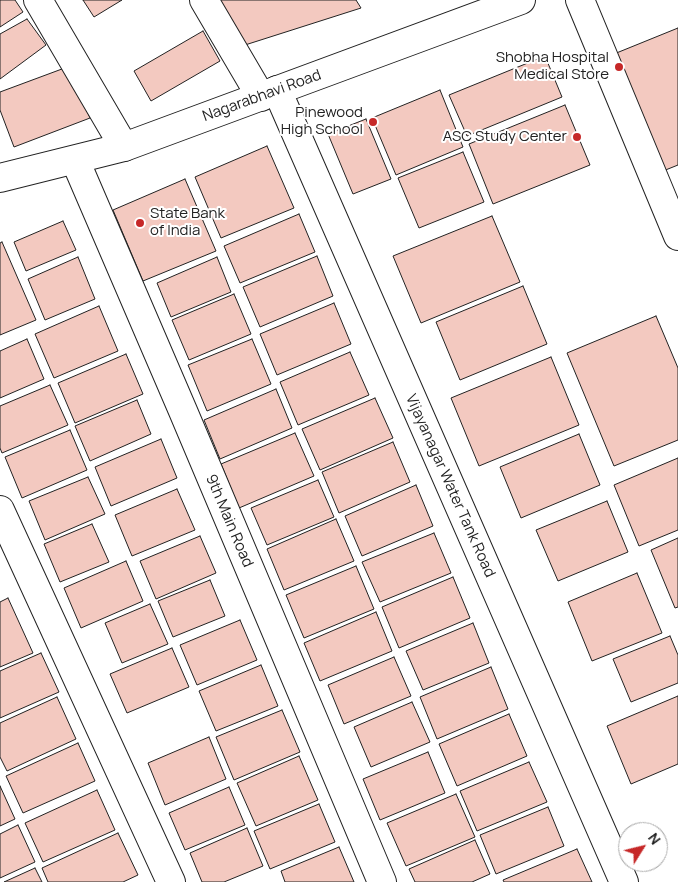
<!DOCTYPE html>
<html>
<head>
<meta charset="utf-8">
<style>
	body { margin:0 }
	#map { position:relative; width:678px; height:882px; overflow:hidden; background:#fff; font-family:Manrope,sans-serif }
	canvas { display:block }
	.north { position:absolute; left:618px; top:822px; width:50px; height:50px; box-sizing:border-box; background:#fff; border:1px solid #a7a7a7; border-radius:50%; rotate:54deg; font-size:14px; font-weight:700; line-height:20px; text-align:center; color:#222 }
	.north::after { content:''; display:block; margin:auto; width:18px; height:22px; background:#c62828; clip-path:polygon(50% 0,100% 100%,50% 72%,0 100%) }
</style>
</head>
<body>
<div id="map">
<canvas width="678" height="882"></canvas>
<div class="north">N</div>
</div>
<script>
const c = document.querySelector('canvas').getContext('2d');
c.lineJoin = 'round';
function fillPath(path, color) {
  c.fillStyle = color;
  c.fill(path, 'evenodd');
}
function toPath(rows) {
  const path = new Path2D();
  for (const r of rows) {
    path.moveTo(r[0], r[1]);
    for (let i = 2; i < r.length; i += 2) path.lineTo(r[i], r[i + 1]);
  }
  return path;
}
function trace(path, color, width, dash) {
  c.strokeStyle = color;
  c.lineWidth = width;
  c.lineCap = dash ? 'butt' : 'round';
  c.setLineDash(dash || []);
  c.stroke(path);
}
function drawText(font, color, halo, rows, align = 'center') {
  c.font = font + ' Manrope,sans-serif';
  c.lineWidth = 4;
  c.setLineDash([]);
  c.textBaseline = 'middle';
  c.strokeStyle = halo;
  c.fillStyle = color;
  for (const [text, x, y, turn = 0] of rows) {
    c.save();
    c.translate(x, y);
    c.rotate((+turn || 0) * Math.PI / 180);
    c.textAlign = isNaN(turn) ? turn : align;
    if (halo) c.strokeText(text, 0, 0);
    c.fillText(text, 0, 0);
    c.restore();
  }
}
const building = toPath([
	[0,0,15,0,23,12,0,27,0,0],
	[83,0,122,0,94,17,83,0],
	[219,0,356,0,361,8,245,45,219,0],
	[27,19,46,45,0,79,0,34,27,19],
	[678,28,678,165,658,173,609,56,678,28],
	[203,31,220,61,151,101,134,71,203,31],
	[545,56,562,97,467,136,449,95,545,56],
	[70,66,90,118,14,147,0,110,0,92,70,66],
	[440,90,463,147,396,175,372,118,440,90],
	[565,105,590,165,493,204,469,144,565,105],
	[366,119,391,179,353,194,328,134,366,119],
	[267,146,294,208,221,238,195,177,267,146],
	[463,152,484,202,419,228,398,178,463,152],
	[185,179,216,251,143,281,113,210,185,179],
	[299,214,315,252,240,283,224,246,299,214],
	[492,216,520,282,421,323,393,256,492,216],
	[63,221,76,250,26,271,14,242,63,221],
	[2,242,36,320,0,335,0,243,2,242],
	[317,256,333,296,260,327,243,287,317,256],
	[78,257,95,299,45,320,28,279,78,257],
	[217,257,231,292,171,317,157,283,217,257],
	[523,286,547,344,460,380,436,322,523,286],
	[234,294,251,334,189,360,172,320,234,294],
	[334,303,351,344,277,375,260,334,334,303],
	[99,306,118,351,54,378,35,334,99,306],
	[656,316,678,368,678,440,614,466,567,353,656,316],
	[27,339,44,379,0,398,0,351,27,339],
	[252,339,271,384,207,411,188,365,252,339],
	[350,352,369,395,298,425,280,382,350,352],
	[126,354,143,394,75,423,58,383,126,354],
	[551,357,579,425,479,466,451,398,551,357],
	[50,385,68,425,2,453,0,448,0,406,50,385],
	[276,389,292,428,220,459,204,420,276,389],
	[375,398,393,438,320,470,302,429,375,398],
	[137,400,151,434,90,461,75,426,137,400],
	[70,430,87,470,22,498,5,457,70,430],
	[295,433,314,476,239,508,221,464,295,433],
	[579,434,600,485,521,518,500,467,579,434],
	[161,439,177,478,111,506,95,467,161,439],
	[393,442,410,482,339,513,322,472,393,442],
	[678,458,678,530,639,546,614,485,678,458],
	[88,477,105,514,45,540,29,501,88,477],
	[318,480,334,517,267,545,251,508,318,480],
	[416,485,433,526,362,556,345,516,416,485],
	[177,489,195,530,132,556,115,515,177,489],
	[607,501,628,552,558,581,536,530,607,501],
	[336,519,354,561,284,590,267,549,336,519],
	[92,524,109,562,60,582,44,544,92,524],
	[434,533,451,573,380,602,362,562,434,533],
	[200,536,216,573,156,599,140,561,200,536],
	[678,538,678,607,675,608,651,550,678,538],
	[126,561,143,601,81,628,64,588,126,561],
	[356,566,374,609,304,638,286,595,356,566],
	[637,573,662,633,592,661,568,602,637,573],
	[453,577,470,618,399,648,382,607,453,577],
	[210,580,225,616,173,637,158,601,210,580],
	[8,598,33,653,0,667,0,602,8,598],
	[150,604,168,644,122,663,105,623,150,604],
	[376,612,392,651,320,681,304,643,376,612],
	[240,620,257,660,197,685,180,645,240,620],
	[473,623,489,663,423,690,406,651,473,623],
	[670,636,678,655,678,683,631,702,613,659,670,636],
	[172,648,189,687,127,713,110,674,172,648],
	[41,653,59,692,0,718,0,671,41,653],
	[394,657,411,696,344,724,328,685,394,657],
	[261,665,278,706,216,731,199,691,261,665],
	[491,667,508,709,437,739,420,697,491,667],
	[678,696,678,764,631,784,607,726,678,696],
	[57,697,76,739,7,771,0,757,0,723,57,697],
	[412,702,430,742,371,767,354,727,412,702],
	[282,710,300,752,234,780,216,737,282,710],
	[509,714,527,756,457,786,439,744,509,714],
	[209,737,226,779,165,805,148,763,209,737],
	[78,743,95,781,23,813,6,776,78,743],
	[428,752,445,793,380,820,363,779,428,752],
	[299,756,318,800,256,826,237,783,299,756],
	[529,762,547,802,477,831,460,791,529,762],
	[0,786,15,819,0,826,0,786],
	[229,787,245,825,185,850,169,813,229,787],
	[97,790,115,830,43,862,25,823,97,790],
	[456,794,475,837,406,866,387,823,456,794],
	[319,804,335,842,270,869,254,831,319,804],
	[548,807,564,846,496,874,480,835,548,807],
	[18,825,35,862,0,878,0,834,18,825],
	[247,828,263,866,224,882,202,882,190,853,247,828],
	[118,833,138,875,123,882,48,882,42,868,118,833],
	[475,840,490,874,472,882,415,882,409,869,475,840],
	[339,847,354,882,285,882,281,871,339,847],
	[577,849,592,882,504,882,503,880,577,849],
	[35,868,42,882,4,882,35,868]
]);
fillPath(building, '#f3c9c0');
trace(building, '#222', 1);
const minor = toPath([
	[38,0,124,147],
	[204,0,261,97],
	[580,0,678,236],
	[277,90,624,882],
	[75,160,183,411,382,882],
	[0,510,171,882]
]);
const major = toPath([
	[0,178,124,147,521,0]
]);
trace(minor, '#222', 30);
trace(major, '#222', 30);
trace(minor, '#fff', 28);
trace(major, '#fff', 28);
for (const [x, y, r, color] of [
	[619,67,5,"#c62828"],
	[373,122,5,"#c62828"],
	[577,137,5,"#c62828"],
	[140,223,5,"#c62828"]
]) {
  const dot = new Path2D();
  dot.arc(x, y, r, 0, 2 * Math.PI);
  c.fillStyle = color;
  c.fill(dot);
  trace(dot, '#fff', 2);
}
drawText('15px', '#222', '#fff', [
	["Shobha Hospital",609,58],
	["Medical Store",609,75],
	["Pinewood",363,113],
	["High School",363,130],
	["ASC Study Center",567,137],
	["State Bank",150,214,"left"],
	["of India",150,231,"left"]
], 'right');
drawText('15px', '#222', '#fff', [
	["Nagarabhavi Road",262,96,-20],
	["Vijayanagar Water Tank Road",450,486,66],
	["9th Main Road",229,521,67]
]);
</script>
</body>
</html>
